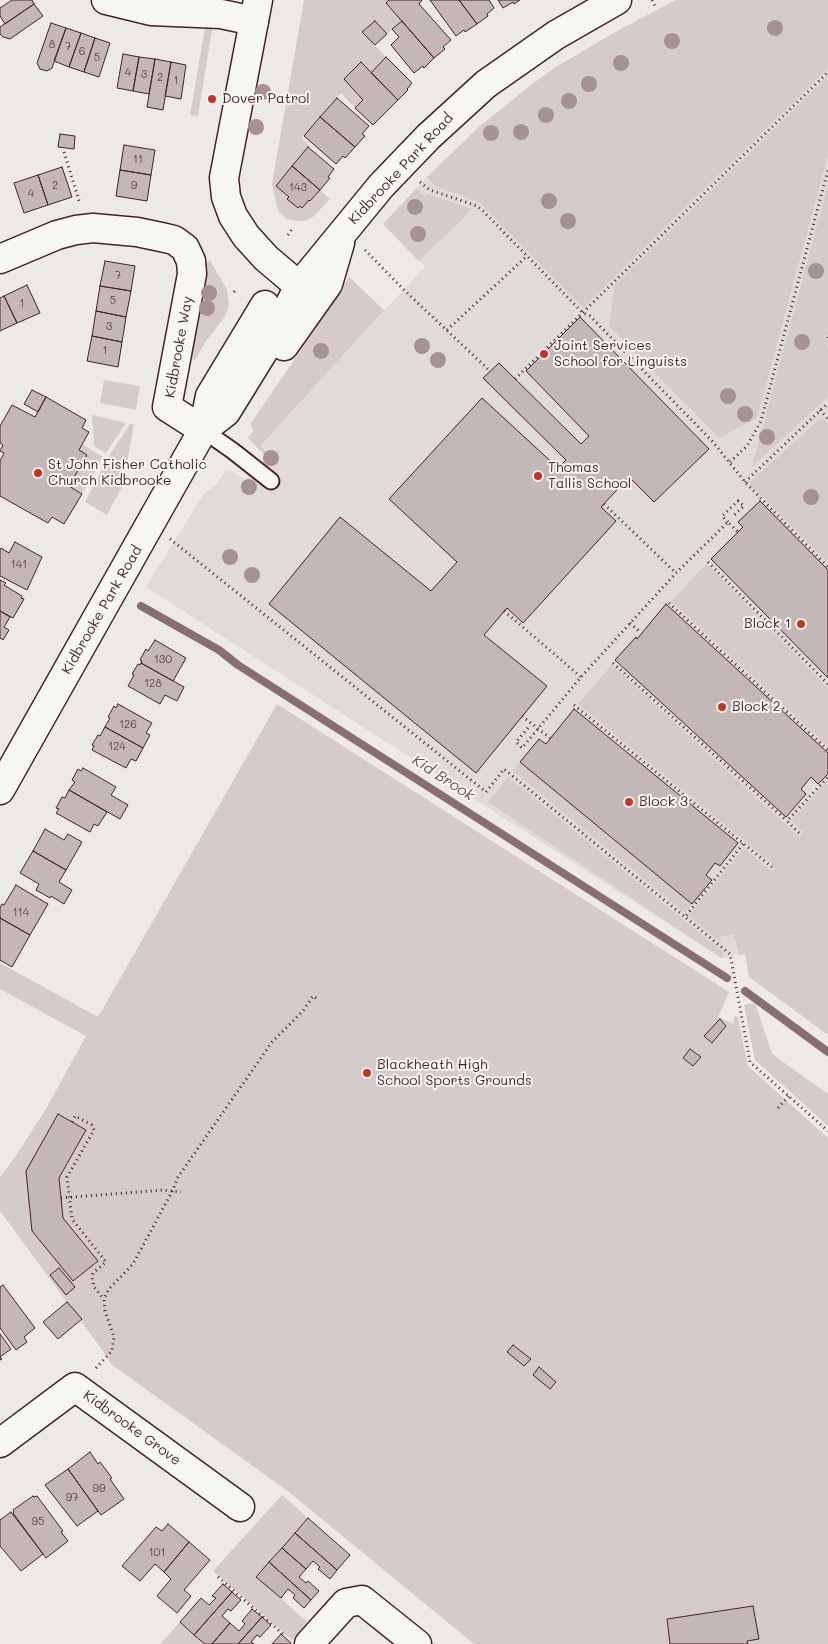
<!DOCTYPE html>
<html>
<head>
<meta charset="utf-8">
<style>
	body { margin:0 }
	canvas { display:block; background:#ece9e6 }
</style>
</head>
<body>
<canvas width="828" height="1644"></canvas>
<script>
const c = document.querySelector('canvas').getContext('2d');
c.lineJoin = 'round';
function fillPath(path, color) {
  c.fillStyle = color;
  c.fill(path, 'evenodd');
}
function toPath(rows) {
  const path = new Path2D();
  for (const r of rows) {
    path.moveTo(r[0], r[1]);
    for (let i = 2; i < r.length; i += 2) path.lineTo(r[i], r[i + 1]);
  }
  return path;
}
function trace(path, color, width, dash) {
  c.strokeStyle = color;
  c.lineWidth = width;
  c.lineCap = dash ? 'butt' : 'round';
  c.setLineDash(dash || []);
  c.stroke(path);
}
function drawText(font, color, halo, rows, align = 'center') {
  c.font = font + ' Mali,sans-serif';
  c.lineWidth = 4;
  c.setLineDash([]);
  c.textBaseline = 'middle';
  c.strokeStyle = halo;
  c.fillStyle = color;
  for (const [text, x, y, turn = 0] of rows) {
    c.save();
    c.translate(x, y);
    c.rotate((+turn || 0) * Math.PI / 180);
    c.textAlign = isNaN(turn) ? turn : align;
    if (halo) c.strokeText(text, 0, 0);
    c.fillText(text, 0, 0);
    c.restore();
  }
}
fillPath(toPath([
	[676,0,828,0,828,872,744,954,721,958,146,587,203,495,217,484,225,471,234,472,245,480,265,456,248,438,254,430,252,428,251,423,326,314,349,277,384,311,425,267,383,224,427,177,479,127,531,85,556,67,619,30]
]), '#e0dad8');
fillPath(toPath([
	[304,0,389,0,402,21,387,34,375,21,362,32,386,57,371,73,360,63,344,79,363,100,355,108,341,93,302,138,309,145,308,147,276,186,289,197,287,199,298,208,309,200,311,201,320,190,330,199,314,216,308,220,297,221,286,219,278,211,272,184],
	[676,0,828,0,828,68,583,308,479,202,437,187,427,177,479,127,531,85,556,67,619,30],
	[205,28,212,29,198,116,190,115],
	[828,76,828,155,757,418,719,438,609,326,615,285],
	[828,184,828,334,825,337,828,342,826,345,828,347,828,397,752,467],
	[416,189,425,197,428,194,472,209,419,261,383,224],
	[210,260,227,290,229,305,227,312,224,318,206,341,195,360,191,359,205,278,205,264],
	[349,277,384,310,260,446,274,458,271,461,248,438,254,430,252,428,251,423,326,314],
	[104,380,140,386,136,410,100,403],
	[92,415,126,423,106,453,94,446],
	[822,417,828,424,828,563,749,483],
	[130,424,134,424,123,485,107,515,85,502,109,456],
	[82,444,103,457,82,494,69,486,87,455,79,450],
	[707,564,828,688,828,746,671,601],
	[612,665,799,837,803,832,791,821,828,780,828,1035,749,977,745,954,739,955,734,934,720,937,722,943,688,916,744,848,771,871,775,866,578,704],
	[277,704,729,992,718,1017,733,1024,735,1015,738,1018,748,1066,828,1138,828,1644,474,1644,289,1492,111,1364,103,1351,0,1211,0,1177,15,1157,46,1109,86,1036,0,989,0,963,98,1017],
	[520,762,692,904,685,913,513,771],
	[508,777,722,951,724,958,721,958,488,802],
	[755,1003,772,1054,828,1094,828,1126,755,1060,744,1005],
	[282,1495,308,1518,257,1577,307,1622,292,1640,213,1571],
	[180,1622,205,1644,160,1644]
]), '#d4cbca');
trace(toPath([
	[141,606,219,650,238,665,727,978],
	[745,991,828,1052]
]), '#886e73', 8);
const building = toPath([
	[12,0,32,0,34,4,5,24,0,16,0,8,12,0],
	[389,0,422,0,419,4,451,40,443,47,445,49,434,58,386,3,389,0],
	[430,0,459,0,477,24,465,32,464,30,456,36,430,0],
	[459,0,489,0,494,8,487,14,488,16,477,24,459,0],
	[498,0,520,0,514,4,513,2,503,8,498,0],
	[34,4,43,16,10,39,3,37,0,34,0,27,34,4],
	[375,21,387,34,375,45,362,32,375,21],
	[402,21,434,58,424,68,423,66,414,73,391,45,399,37,392,29,402,21],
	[51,23,66,28,52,68,47,71,40,69,37,63,51,23],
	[66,28,81,33,69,67,54,61,66,28],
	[81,33,95,38,84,72,69,67,81,33],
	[95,38,110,43,99,77,84,72,95,38],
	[123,54,139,57,133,91,117,88,123,54],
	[139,57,155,59,149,94,133,91,139,57],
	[386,57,412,83,407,89,408,90,398,100,371,73,386,57],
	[155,59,171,62,163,110,147,107,155,59],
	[171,62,186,65,181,99,165,96,171,62],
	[361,62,398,100,373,125,355,108,363,100,344,79,361,62],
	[337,98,369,126,362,134,365,136,355,147,320,117,337,98],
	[320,117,355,147,345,158,343,156,336,164,304,136,320,117],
	[60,134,75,136,74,149,58,147,60,134],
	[124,145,155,150,151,175,120,170,124,145],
	[308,147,334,169,328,177,330,178,320,190,292,166,308,147],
	[292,166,320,190,310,201,309,200,302,208,300,206,298,208,287,199,289,197,276,186,292,166],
	[62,167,72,197,48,205,38,175,62,167],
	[120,170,151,175,147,201,116,196,120,170],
	[38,175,48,205,24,213,14,183,38,175],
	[105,261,135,266,131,291,100,286,105,261],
	[27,285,40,313,17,323,4,296,27,285],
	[100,286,131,291,126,317,96,311,100,286],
	[4,296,17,323,0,331,0,298,4,296],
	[96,311,126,317,122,342,92,336,96,311],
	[580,317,709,449,654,502,629,477,601,507,616,521,523,623,507,608,484,635,547,686,476,773,269,604,340,517,431,591,457,562,389,499,482,398,558,468,566,460,483,378,499,363,581,444,589,436,526,371,580,317],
	[92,336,122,342,118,367,87,361,92,336],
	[32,390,46,397,38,412,24,404,32,390],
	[46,397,86,420,82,428,89,432,79,450,87,455,69,486,82,494,64,524,52,517,48,523,0,496,0,461,4,453,0,451,3,445,0,443,0,426,12,405,35,417,46,397],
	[760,501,828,570,828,678,711,559,743,527,738,522,760,501],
	[15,542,42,557,27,590,0,576,0,550,1,548,9,553,15,542],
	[0,580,6,583,4,585,22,596,21,598,24,599,13,618,0,611,0,580],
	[666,604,828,753,828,774,818,784,811,777,801,789,806,794,786,817,615,660,636,637,637,639,666,604],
	[0,611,10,617,4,627,9,630,3,640,0,638,0,611],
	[155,640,186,658,173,681,141,663,142,661,140,660,146,649,148,651,155,640],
	[141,663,184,687,177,701,165,695,160,704,128,686,134,675,132,674,138,664,140,665,141,663],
	[118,704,152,723,146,733,150,735,143,748,105,727,110,718,108,717,114,706,116,708,118,704],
	[574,709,738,843,720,866,715,863,706,875,712,880,692,904,520,762,539,739,546,744,574,709],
	[105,727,143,748,136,761,131,759,126,768,92,750,94,746,92,745,98,735,100,736,105,727],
	[83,768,116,787,111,795,128,805,120,819,69,790,75,782,72,780,78,769,81,771,83,768],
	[69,790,107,812,98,826,94,824,90,832,56,813,59,809,56,808,62,797,65,798,69,790],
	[45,829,64,840,68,834,82,842,66,870,33,851,45,829],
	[33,851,66,870,59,882,72,890,64,904,51,896,50,898,36,890,39,884,20,873,33,851],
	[16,885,48,904,30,935,0,918,0,908,2,904,4,905,16,885],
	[0,918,30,935,12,967,0,960,0,918],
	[720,1019,726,1026,712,1043,704,1036,720,1019],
	[690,1049,701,1057,693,1066,683,1058,690,1049],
	[58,1114,86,1130,59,1178,63,1218,98,1261,73,1281,32,1231,26,1171,58,1114],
	[59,1268,75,1287,66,1295,50,1275,59,1268],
	[3,1285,35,1328,24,1337,27,1342,16,1350,0,1328,0,1287,3,1285],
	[67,1302,82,1319,58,1339,43,1322,67,1302],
	[0,1334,11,1349,0,1357,2,1359,0,1360,0,1334],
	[513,1345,531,1359,524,1366,507,1352,513,1345],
	[539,1367,556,1382,550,1389,533,1375,539,1367],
	[90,1452,98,1464,100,1462,112,1478,110,1479,124,1499,101,1515,68,1469,90,1452],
	[68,1469,98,1511,77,1526,45,1485,68,1469],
	[33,1496,34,1497,37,1496,63,1531,61,1532,68,1541,46,1558,13,1513,14,1512,13,1510,33,1496],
	[11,1512,43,1554,21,1571,0,1546,0,1520,11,1512],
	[308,1518,350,1555,337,1570,295,1533,308,1518],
	[168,1524,189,1542,164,1572,155,1564,140,1581,122,1566,156,1527,162,1531,168,1524],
	[295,1533,337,1570,330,1579,318,1569,320,1567,313,1561,306,1569,282,1548,295,1533],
	[189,1542,210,1560,184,1590,191,1596,177,1613,157,1596,171,1579,164,1572,189,1542],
	[282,1548,306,1569,299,1577,306,1583,308,1581,319,1591,311,1600,269,1562,282,1548],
	[269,1562,311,1600,304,1608,293,1598,295,1595,288,1589,281,1598,256,1577,269,1562],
	[223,1584,232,1592,194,1635,180,1622,201,1598,209,1605,216,1598,212,1596,223,1584],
	[232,1592,241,1600,231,1611,228,1609,222,1616,230,1623,212,1644,205,1644,194,1635,232,1592],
	[753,1606,759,1639,747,1641,748,1644,670,1644,667,1619,753,1606],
	[252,1609,262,1617,238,1644,212,1644,230,1623,239,1631,245,1624,242,1621,252,1609],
	[262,1617,271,1625,260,1637,257,1635,251,1642,254,1644,238,1644,262,1617],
	[281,1634,291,1643,290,1644,272,1644,281,1634]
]);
fillPath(building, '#c4b7b7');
trace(building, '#4a1f2b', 1);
const service = toPath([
	[203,430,233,451,271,481]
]);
const minor = toPath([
	[106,0,151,11,221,14,254,21],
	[0,259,57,235,76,230,93,228,137,232,161,237,174,240,185,248,191,261,192,274,167,407,203,430],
	[0,1443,75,1387,240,1507],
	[309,1644,346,1603,362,1600,417,1644]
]);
const tertiary = toPath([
	[258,0,224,178,226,197,233,216,246,236,266,258,299,286]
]);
const primary = toPath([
	[284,346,328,284,340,243],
	[203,430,226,412,276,331,299,286,381,186,428,137,486,84,556,35,617,0],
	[0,790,203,430,210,396,265,305]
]);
trace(service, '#4a1f2b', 19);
trace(minor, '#4a1f2b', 31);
trace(tertiary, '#4a1f2b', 31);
trace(primary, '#4a1f2b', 31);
trace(toPath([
	[652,0,655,6],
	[64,152,80,204],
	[420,182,430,190,477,206,483,211,583,313,590,316,713,442,745,482,828,567],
	[288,235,292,229],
	[365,250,404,290,490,371],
	[234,292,237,288],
	[447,330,527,256],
	[828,337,828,338],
	[515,379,828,72],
	[820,410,828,419],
	[730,462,747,446,761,421,828,170],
	[745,482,828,403],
	[604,504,676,573],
	[728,522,722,516,738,501,744,506,732,517],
	[170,539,486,792,504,769,685,917],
	[708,562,828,684],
	[669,603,828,750],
	[504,611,581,677],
	[630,623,641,633],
	[613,663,787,821],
	[574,705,772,867],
	[522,716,550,738],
	[528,728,516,742,522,748,581,677,676,573,728,522,738,532],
	[799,833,787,821,828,777],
	[743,844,685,917,730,954,750,1062,828,1131],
	[778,1108,789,1096],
	[72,1122,75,1116,92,1125,94,1130,67,1177,72,1219,106,1262,93,1273,92,1277,94,1287,104,1299],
	[61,1198,163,1190,181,1192],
	[96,1368,112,1351,114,1337,105,1311,104,1299,109,1289,133,1264,173,1190,178,1177,272,1042,303,1011,313,996,319,1000],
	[218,1577,285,1636]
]), '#4a1f2b', 3, [1, 4]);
trace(service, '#f6f6f2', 15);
trace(minor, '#f6f6f2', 28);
trace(tertiary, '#f6f6f2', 28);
trace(primary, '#f6f6f2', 28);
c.fillStyle = '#a69295';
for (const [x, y] of [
	[775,28],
	[672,41],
	[621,63],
	[589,84],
	[263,92],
	[569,101],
	[546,115],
	[256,127],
	[521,132],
	[491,133],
	[549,201],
	[415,207],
	[568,221],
	[418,234],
	[816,271],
	[209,293],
	[207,308],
	[802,342],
	[422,346],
	[321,351],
	[438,360],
	[728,396],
	[745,414],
	[767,437],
	[271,458],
	[249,487],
	[811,497],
	[230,557],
	[252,575]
]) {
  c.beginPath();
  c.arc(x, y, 8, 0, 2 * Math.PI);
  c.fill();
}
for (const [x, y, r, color] of [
	[212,99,5,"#c8321e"],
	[544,354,5,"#c8321e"],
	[38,473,5,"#c8321e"],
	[538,476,5,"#c8321e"],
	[801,624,5,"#c8321e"],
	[722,707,5,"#c8321e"],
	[629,802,5,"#c8321e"],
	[367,1073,5,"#c8321e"]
]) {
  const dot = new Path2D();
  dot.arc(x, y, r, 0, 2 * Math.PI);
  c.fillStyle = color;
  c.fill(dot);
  trace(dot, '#f6f6f2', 2);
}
drawText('11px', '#68454e', null, [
	["8",52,45],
	["7",68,47],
	["6",82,52],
	["5",97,58],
	["4",128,73],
	["3",144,75],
	["2",160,78],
	["1",176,81],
	["11",138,160],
	["2",55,186],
	["9",134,186],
	["143",298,188],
	["4",31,194],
	["7",118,276],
	["5",113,301],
	["1",22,304],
	["3",109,327],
	["1",105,351],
	["141",19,565],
	["130",163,660],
	["128",153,684],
	["126",128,725],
	["124",117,747],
	["114",21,913],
	["99",99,1489],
	["97",72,1498],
	["95",38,1522],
	["101",157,1553]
]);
drawText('14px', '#4a1f2b', '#f6f6f2', [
	["Dover Patrol",222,99],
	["Joint Services",554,346],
	["School for Linguists",554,362],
	["St John Fisher Catholic",48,465],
	["Church Kidbrooke",48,481],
	["Thomas",548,468],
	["Tallis School",548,484],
	["Block 1",791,624,"right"],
	["Block 2",732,707],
	["Block 3",639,802],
	["Blackheath High",377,1065],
	["School Sports Grounds",377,1081]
], 'left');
drawText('14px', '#4a1f2b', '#f6f6f2', [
	["Kidbrooke Park Road",401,169,-47],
	["Kidbrooke Way",179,347,-80],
	["Kidbrooke Park Road",102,610,-60],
	["Kidbrooke Grove",132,1428,36]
]);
drawText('italic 15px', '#6e4d55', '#f6f6f2', [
	["Kid Brook",443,778,33]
]);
</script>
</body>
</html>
